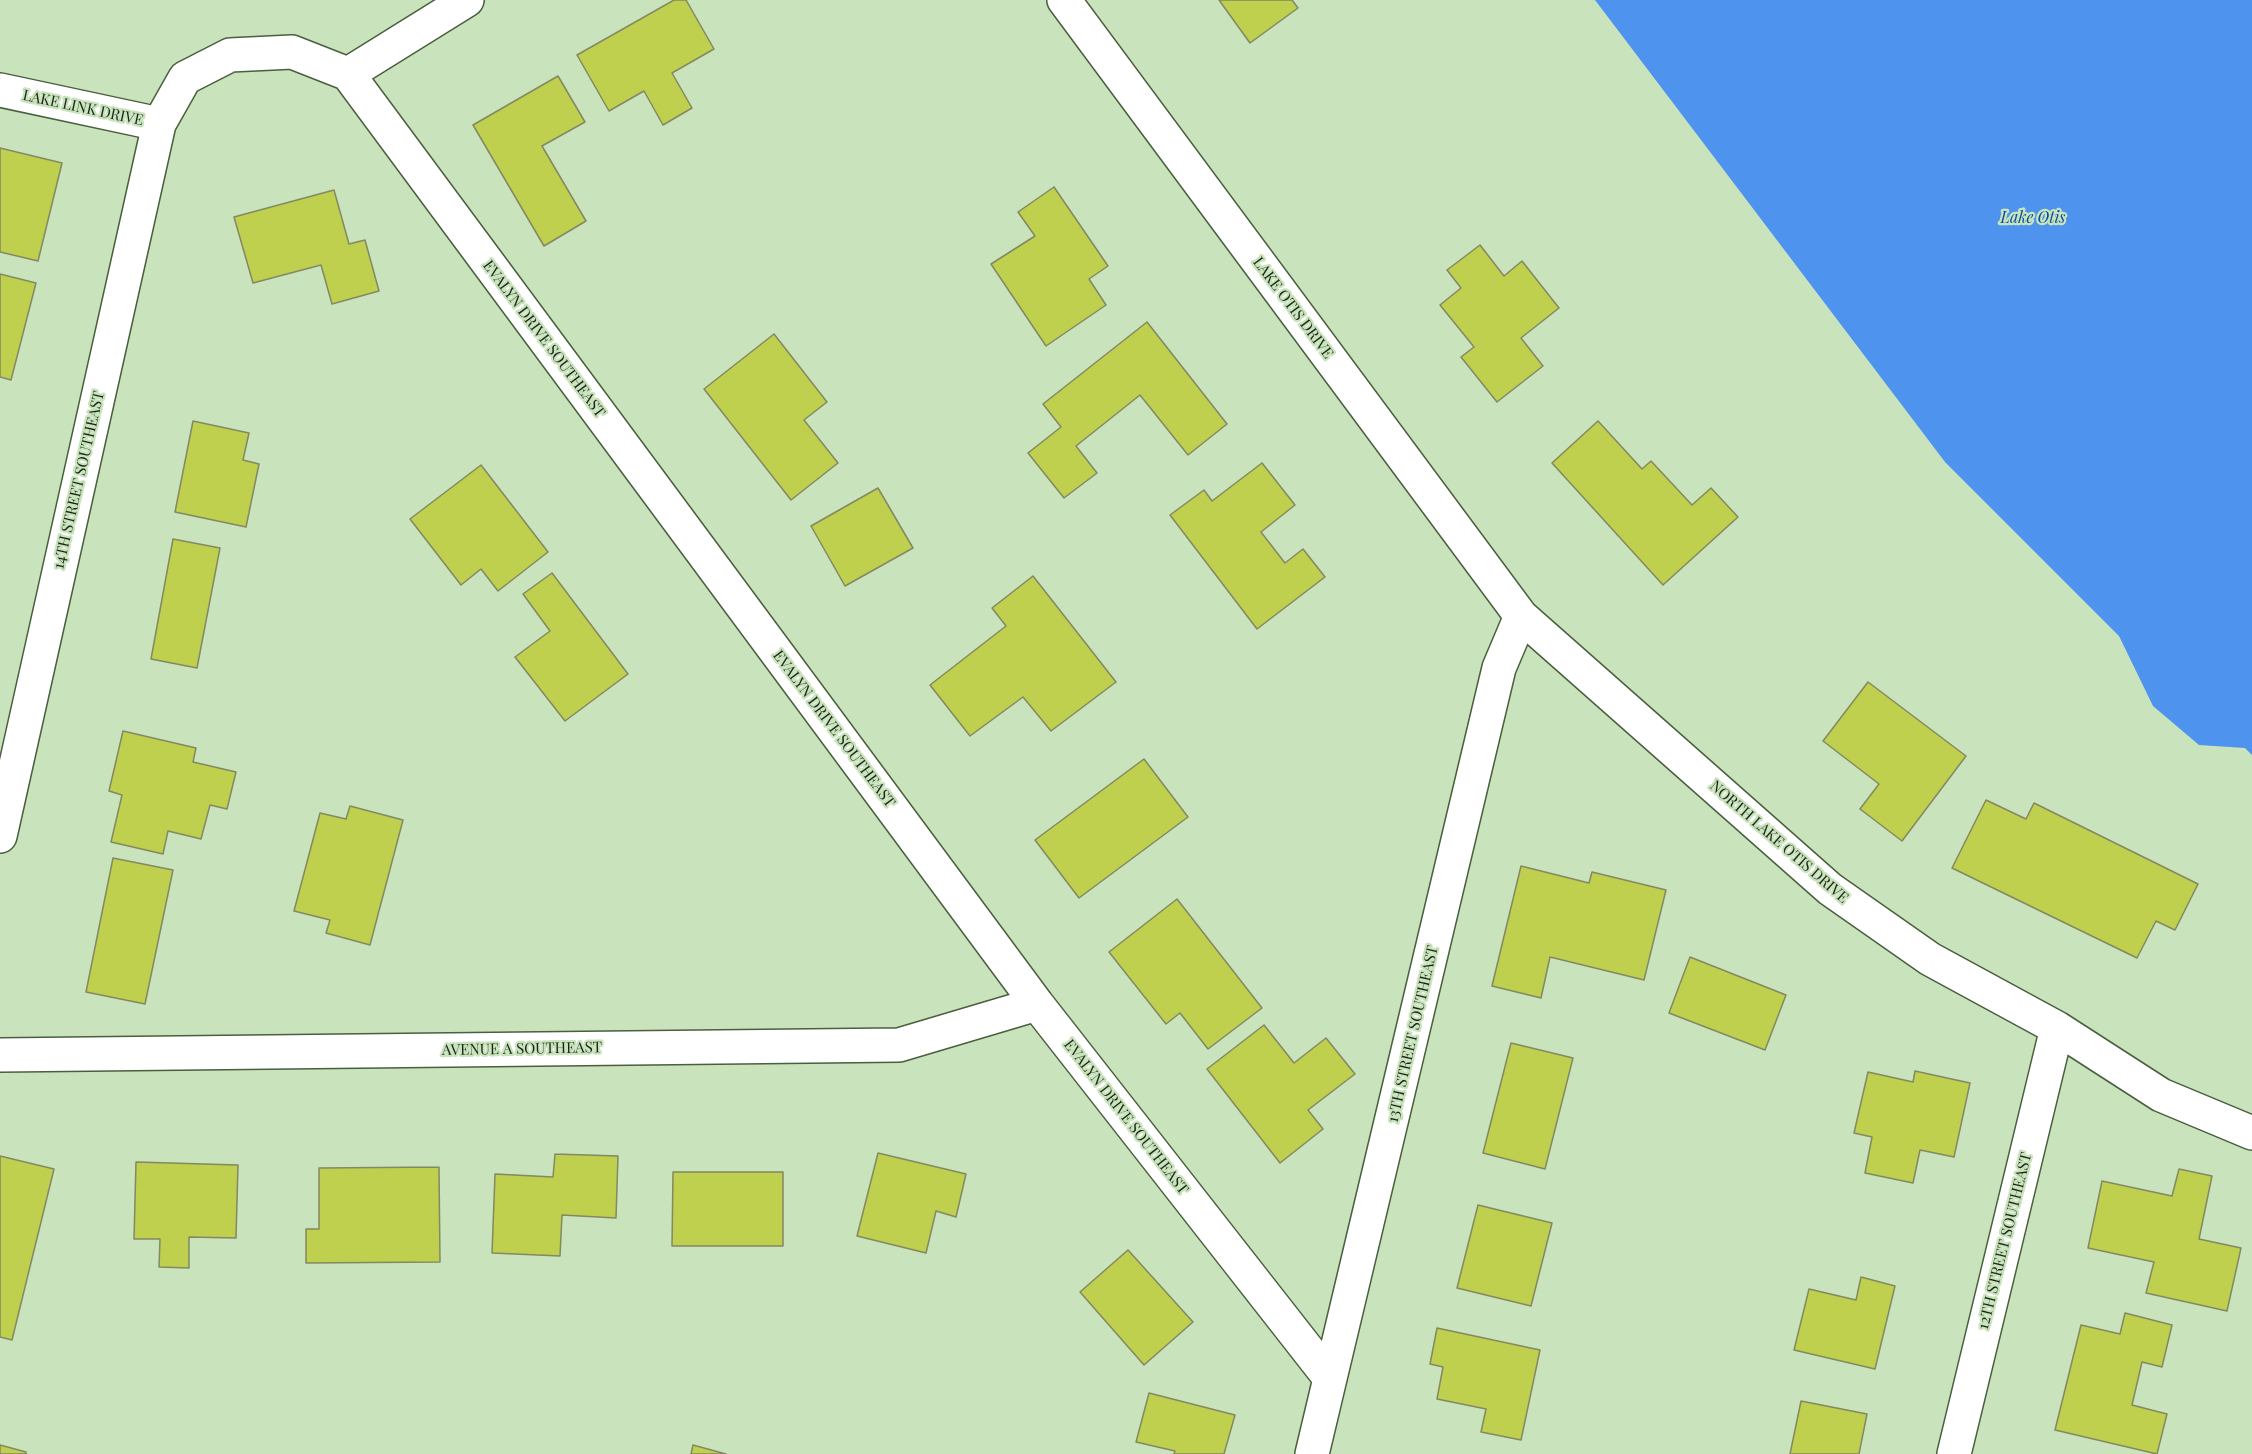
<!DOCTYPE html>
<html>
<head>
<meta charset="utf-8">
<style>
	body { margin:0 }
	canvas { display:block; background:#c9e3bd }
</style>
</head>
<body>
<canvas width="2252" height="1454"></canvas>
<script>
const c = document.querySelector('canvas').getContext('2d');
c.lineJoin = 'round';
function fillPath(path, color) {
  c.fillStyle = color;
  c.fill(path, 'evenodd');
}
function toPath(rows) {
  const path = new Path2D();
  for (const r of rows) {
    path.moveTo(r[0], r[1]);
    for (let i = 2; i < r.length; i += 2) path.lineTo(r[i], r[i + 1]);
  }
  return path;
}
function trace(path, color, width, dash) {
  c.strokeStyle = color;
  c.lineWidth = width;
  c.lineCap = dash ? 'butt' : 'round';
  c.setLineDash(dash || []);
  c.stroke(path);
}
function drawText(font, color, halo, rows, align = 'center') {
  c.font = font + ' "Playfair Display",serif';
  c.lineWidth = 4.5;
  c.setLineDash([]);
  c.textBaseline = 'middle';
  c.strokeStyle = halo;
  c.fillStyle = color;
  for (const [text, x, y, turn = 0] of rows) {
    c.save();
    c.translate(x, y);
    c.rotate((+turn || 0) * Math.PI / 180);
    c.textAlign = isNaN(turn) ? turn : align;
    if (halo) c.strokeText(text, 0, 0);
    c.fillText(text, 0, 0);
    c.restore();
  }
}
fillPath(toPath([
	[1595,0,2252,0,2252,755,2245,748,2199,745,2153,706,2119,636,1945,462]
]), '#4e93ee');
const building = toPath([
	[674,0,686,0,714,49,672,73,692,108,663,125,644,91,609,111,577,55,674,0],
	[1219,0,1292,0,1298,8,1250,43,1219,0],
	[558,76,585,122,542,146,586,221,544,246,473,125,558,76],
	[0,148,62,163,38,261,0,252,0,148],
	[1054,187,1108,266,1089,279,1106,305,1046,346,991,264,1035,236,1018,212,1054,187],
	[334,190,349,244,365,240,379,291,332,304,321,265,253,283,234,217,334,190],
	[1480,245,1504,276,1522,261,1559,308,1521,338,1543,366,1497,402,1461,357,1474,347,1440,305,1461,288,1447,270,1480,245],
	[0,274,36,283,11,380,0,377,0,274],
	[1147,322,1227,424,1188,455,1140,395,1076,446,1097,473,1064,498,1028,453,1061,427,1043,404,1147,322],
	[774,334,827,402,804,420,838,463,791,500,704,389,774,334],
	[193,421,249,433,243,460,259,464,246,527,175,512,193,421],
	[1598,421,1642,469,1651,461,1692,505,1711,488,1738,517,1663,585,1552,463,1598,421],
	[1262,463,1295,505,1261,532,1285,563,1303,549,1325,577,1257,629,1170,515,1204,490,1212,501,1262,463],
	[481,465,548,552,498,591,481,569,461,585,410,519,481,465],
	[878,488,913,548,845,586,811,526,878,488],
	[173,539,220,548,197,668,151,659,173,539],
	[552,573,628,674,565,721,515,657,550,631,523,594,552,573],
	[1033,576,1116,682,1051,731,1023,697,970,736,930,685,1006,626,992,608,1033,576],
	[1868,682,1966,756,1902,841,1860,809,1879,784,1823,741,1868,682],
	[123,731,196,748,193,762,236,772,227,809,210,805,201,839,168,831,163,854,111,842,122,795,109,791,123,731],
	[1144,759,1188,817,1079,898,1035,840,1144,759],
	[1986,800,2026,819,2034,803,2198,884,2175,930,2156,921,2137,958,1952,868,1986,800],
	[350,806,403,820,370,945,326,933,330,920,294,911,320,813,346,819,350,806],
	[113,858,173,870,145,1004,86,992,113,858],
	[1521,866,1589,883,1592,872,1666,890,1644,980,1550,957,1541,998,1492,986,1521,866],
	[1177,899,1262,1008,1208,1049,1180,1013,1166,1024,1109,952,1177,899],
	[1690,957,1786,995,1765,1050,1669,1013,1690,957],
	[1264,1025,1294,1063,1326,1038,1355,1074,1308,1110,1323,1129,1280,1163,1207,1069,1264,1025],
	[1511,1043,1573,1058,1545,1169,1483,1153,1511,1043],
	[1915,1071,1970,1083,1954,1157,1920,1150,1913,1183,1865,1173,1872,1137,1854,1133,1868,1072,1913,1082,1915,1071],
	[878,1153,966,1174,956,1217,936,1211,926,1253,857,1236,878,1153],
	[555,1154,618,1156,616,1218,562,1215,560,1256,492,1253,495,1174,553,1177,555,1154],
	[0,1156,54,1169,12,1340,0,1337,0,1156],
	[136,1162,238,1165,236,1238,189,1237,189,1268,159,1267,160,1239,134,1239,136,1162],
	[439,1167,440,1262,306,1263,306,1229,319,1229,319,1168,439,1167],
	[2179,1169,2212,1176,2199,1239,2241,1248,2227,1311,2146,1293,2154,1262,2088,1248,2102,1181,2172,1196,2179,1169],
	[673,1172,783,1172,783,1246,672,1246,673,1172],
	[1478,1205,1552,1223,1531,1306,1457,1288,1478,1205],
	[1128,1250,1193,1322,1144,1365,1080,1292,1128,1250],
	[1861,1277,1895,1286,1875,1369,1794,1350,1809,1289,1856,1300,1861,1277],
	[2125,1313,2172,1325,2162,1367,2142,1362,2132,1405,2167,1414,2157,1454,2055,1430,2081,1325,2120,1334,2125,1313],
	[1437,1328,1540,1350,1521,1440,1481,1432,1486,1409,1437,1399,1443,1367,1430,1364,1437,1328],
	[1149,1393,1235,1415,1224,1454,1174,1454,1175,1451,1136,1442,1149,1393],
	[1801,1401,1867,1414,1859,1454,1790,1454,1801,1401],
	[0,1445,26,1452,26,1454,0,1454,0,1445],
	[693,1445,726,1454,691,1454,693,1445]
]);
fillPath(building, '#bfcf4e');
trace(building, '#838961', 1.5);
const street = toPath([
	[1064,0,1521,616,1830,889,1930,959,2057,1028,2161,1095,2252,1133],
	[348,74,1037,1004,1329,1377],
	[0,90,159,124],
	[0,836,159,124,185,78,230,55,292,52,348,74,467,0],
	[0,1055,899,1045,1037,1004],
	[1312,1454,1499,668,1521,616],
	[1954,1454,2057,1028]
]);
trace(street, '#495f3e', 36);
trace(street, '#fff', 33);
drawText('15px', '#1a2416', '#c9e3bd', [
	["LAKE LINK DRIVE",83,108,12],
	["LAKE OTIS DRIVE",1293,308,53],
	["EVALYN DRIVE SOUTHEAST",544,339,53],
	["14TH STREET SOUTHEAST",79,480,-77],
	["EVALYN DRIVE SOUTHEAST",834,729,53],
	["NORTH LAKE OTIS DRIVE",1779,842,41],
	["13TH STREET SOUTHEAST",1413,1034,-77],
	["AVENUE A SOUTHEAST",522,1049,-1],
	["EVALYN DRIVE SOUTHEAST",1126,1117,52],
	["12TH STREET SOUTHEAST",2005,1241,-76]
]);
drawText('italic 16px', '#0550a0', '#c9e3bd', [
	["Lake Otis",2033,218]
]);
</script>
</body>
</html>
